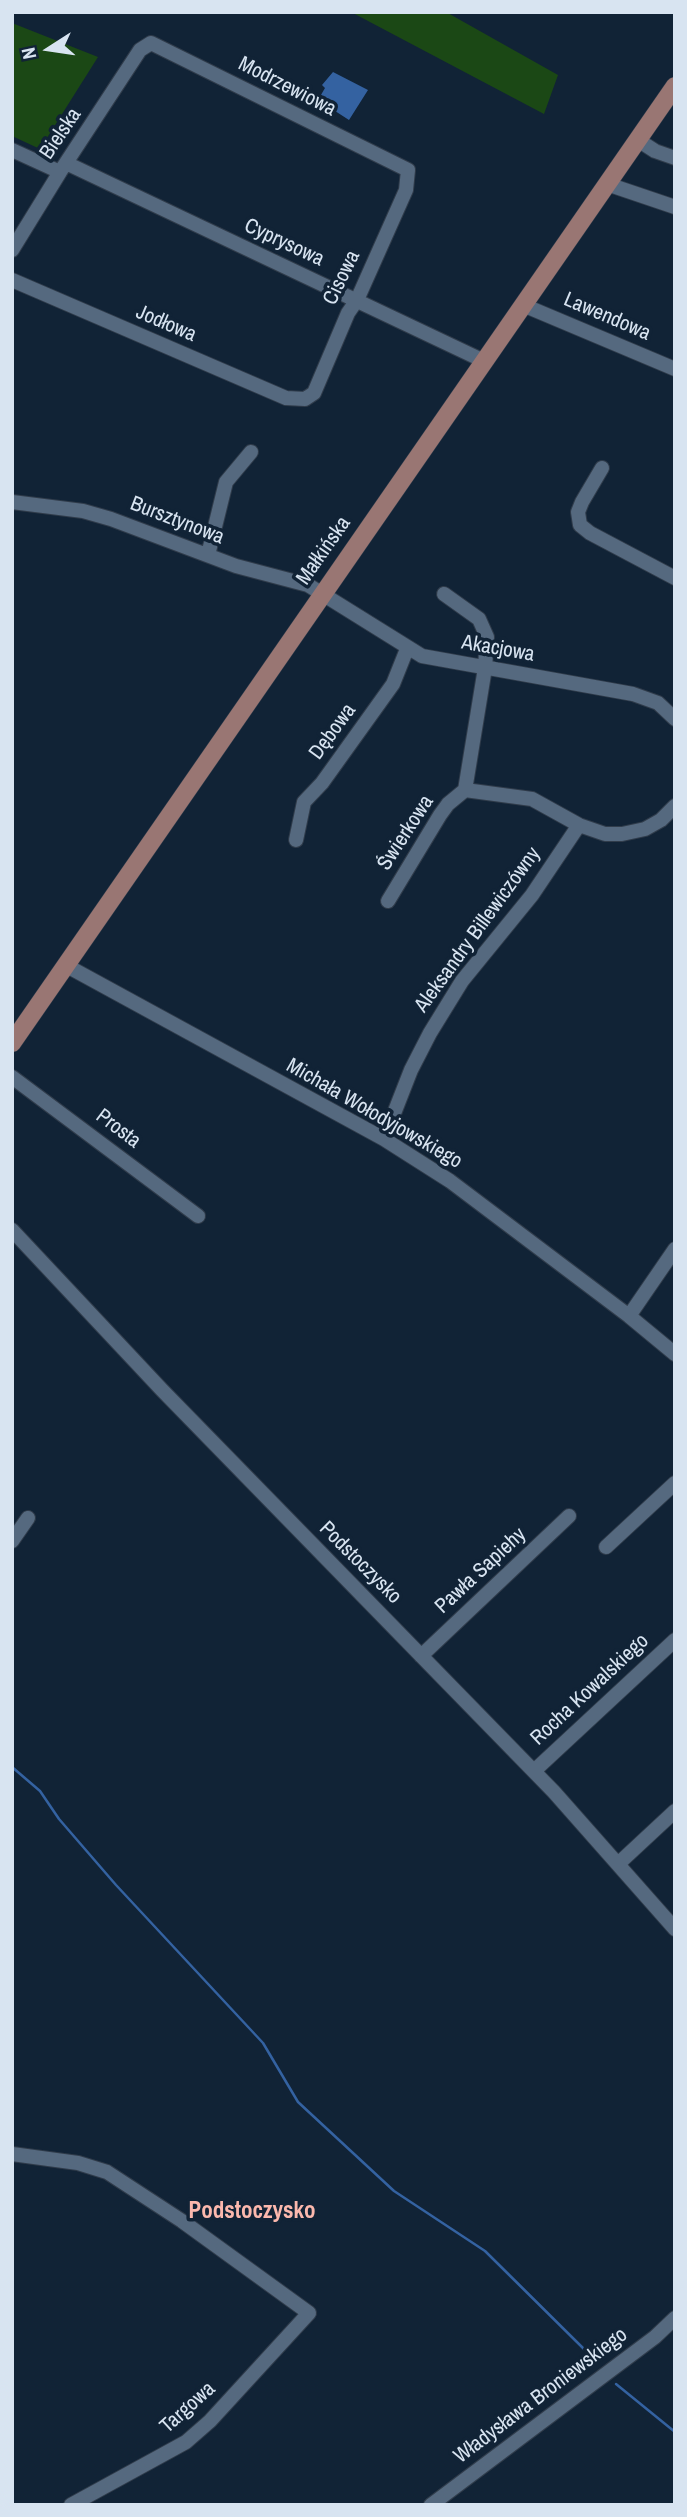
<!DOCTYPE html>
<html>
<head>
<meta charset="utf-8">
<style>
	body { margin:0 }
	#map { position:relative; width:687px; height:2517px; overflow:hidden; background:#112336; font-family:"Archivo Narrow",sans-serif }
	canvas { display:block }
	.frame { position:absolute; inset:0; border:14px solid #d8e4f1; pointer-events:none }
	.north { position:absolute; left:14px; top:14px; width:70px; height:70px; -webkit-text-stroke:5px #112336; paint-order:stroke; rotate:258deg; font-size:19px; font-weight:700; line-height:28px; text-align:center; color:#d8e4f1 }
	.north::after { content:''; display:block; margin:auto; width:24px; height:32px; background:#d8e4f1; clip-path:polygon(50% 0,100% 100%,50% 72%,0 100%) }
</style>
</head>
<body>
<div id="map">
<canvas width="687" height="2517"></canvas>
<div class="frame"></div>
<div class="north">N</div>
</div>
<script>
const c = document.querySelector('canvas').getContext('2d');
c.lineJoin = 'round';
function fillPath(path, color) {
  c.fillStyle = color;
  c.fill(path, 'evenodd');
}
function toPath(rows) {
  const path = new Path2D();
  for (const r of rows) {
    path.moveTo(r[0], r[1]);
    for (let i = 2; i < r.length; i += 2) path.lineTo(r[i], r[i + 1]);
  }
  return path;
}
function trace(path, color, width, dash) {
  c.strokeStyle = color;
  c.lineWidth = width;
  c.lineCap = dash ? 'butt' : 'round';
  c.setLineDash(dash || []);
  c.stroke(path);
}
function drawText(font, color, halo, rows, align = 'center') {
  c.font = font + ' "Archivo Narrow",sans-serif';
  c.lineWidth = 7;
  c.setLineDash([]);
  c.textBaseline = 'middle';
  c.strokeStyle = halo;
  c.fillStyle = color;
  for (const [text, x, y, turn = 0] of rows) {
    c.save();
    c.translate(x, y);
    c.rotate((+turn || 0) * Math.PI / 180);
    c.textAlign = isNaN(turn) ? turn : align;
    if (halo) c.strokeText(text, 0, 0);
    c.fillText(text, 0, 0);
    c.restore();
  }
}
fillPath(toPath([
	[351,12,446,12,558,75,544,114],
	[12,23,98,57,40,149,12,136]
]), '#1b4815');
fillPath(toPath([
	[333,72,368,90,349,120,318,100,325,88,322,85]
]), '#3462a1');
trace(toPath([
	[12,1767,40,1791,59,1819,116,1885,263,2043,298,2102,394,2191,485,2251,588,2353],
	[616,2384,675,2432]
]), '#3462a1', 2.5);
const minor = toPath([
	[638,140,655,151,675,158],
	[12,150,60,172],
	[66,163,484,361],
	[607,184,675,207],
	[12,250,60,172,140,50,151,43,408,170,406,190,357,300,348,313,314,393,305,399,286,398,12,280],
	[523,305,675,369],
	[602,468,582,502,578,512,580,525,590,533,675,578],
	[12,502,83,511,111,519,236,566,308,585,422,656,633,694,658,703,675,719],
	[208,555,226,482,251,452],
	[465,790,532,799,579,825,605,834,622,834,645,829,661,820,675,806],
	[296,840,304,802,322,783,393,684,407,649],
	[388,901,440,815,448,804,465,790,485,668,487,637,479,619,444,594],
	[67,966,384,1139,450,1181,629,1316,675,1354],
	[12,1077,198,1216],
	[384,1139,411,1070,430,1033,462,981,532,895,579,825],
	[12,1230,162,1390,554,1792,675,1929],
	[629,1316,675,1249],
	[12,1541,28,1518],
	[606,1547,675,1483],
	[421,1656,569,1516],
	[534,1771,675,1640],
	[618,1864,675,1811],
	[12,2154,78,2163,107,2172,182,2221,309,2313,210,2421,186,2442,71,2505],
	[431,2505,655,2337,675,2318]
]);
const major = toPath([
	[12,1043,675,86]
]);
trace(minor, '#303c4b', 16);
trace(major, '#303c4b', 19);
trace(minor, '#55697f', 14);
trace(major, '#997673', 18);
drawText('21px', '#d8e4f1', '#112336', [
	["Modrzewiowa",287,87,27],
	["Bielska",61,134,-56],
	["Cyprysowa",284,243,25],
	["Cisowa",342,278,-64],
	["Lawendowa",607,317,23],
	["Jodłowa",166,324,23],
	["Bursztynowa",177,521,21],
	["Małkińska",324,551,-55],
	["Akacjowa",498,649,10],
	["Dębowa",333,732,-54],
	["Świerkowa",406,833,-57],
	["Aleksandry Billewiczówny",478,930,-54],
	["Michała Wołodyjowskiego",374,1114,30],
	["Prosta",118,1129,37],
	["Podstoczysko",360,1563,45],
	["Pawła Sapiehy",481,1571,-43],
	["Rocha Kowalskiego",590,1690,-43],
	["Władysława Broniewskiego",541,2396,-37],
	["Targowa",188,2408,-42]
]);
drawText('bold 23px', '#fbb8ad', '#112336', [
	["Podstoczysko",252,2212]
]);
</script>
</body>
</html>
